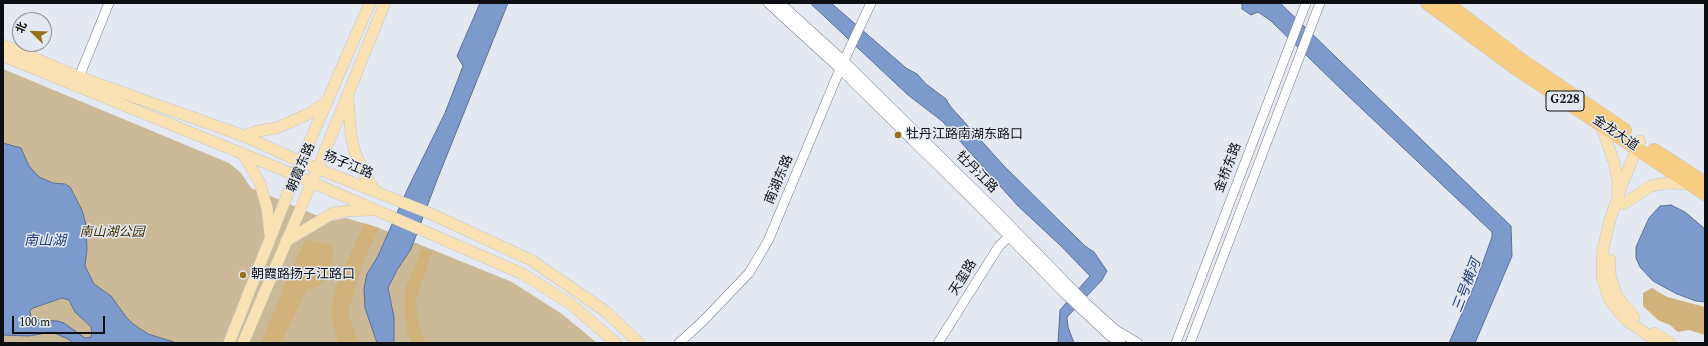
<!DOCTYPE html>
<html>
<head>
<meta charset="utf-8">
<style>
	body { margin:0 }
	#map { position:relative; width:1708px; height:346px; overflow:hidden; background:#e4e9f1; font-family:Spectral,"Noto Sans SC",serif }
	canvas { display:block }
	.frame { position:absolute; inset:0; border:4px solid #0c0e11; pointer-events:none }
	.north { position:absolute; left:12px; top:12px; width:40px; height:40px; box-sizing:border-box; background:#e4e9f1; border:1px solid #8e9197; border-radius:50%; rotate:293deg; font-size:11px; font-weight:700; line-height:16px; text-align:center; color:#0c0e11 }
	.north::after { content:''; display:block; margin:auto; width:14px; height:18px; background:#96701a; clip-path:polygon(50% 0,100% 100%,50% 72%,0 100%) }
	.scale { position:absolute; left:12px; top:316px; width:93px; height:18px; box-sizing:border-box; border:2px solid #0c0e11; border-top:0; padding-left:5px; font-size:12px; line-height:14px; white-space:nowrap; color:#0c0e11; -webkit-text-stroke:3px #e4e9f1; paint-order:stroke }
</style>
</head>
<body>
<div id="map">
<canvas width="1708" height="346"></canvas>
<div class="frame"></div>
<div class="north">北</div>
<div class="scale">100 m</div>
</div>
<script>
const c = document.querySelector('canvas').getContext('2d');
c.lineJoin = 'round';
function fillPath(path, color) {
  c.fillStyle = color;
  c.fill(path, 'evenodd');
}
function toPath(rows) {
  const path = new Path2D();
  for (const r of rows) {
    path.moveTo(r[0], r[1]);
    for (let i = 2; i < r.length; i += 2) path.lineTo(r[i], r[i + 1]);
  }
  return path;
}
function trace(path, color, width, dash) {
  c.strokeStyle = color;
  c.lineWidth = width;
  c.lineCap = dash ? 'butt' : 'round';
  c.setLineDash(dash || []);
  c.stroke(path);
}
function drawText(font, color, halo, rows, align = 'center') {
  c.font = font + ' Spectral,"Noto Sans SC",serif';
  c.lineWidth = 3;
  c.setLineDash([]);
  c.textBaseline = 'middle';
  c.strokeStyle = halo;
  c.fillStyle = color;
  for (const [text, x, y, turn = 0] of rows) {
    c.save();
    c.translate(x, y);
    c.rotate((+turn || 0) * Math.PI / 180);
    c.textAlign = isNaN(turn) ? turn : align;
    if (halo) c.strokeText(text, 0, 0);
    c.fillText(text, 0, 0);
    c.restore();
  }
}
fillPath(toPath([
	[3,69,229,163,241,173,251,188,330,221,346,218,379,228,512,282,562,314,597,343,3,343]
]), '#cbb998');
fillPath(toPath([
	[364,223,379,228,364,260,348,312,358,343,338,343,331,314,335,291,345,266],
	[307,239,331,245,334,254,330,271,319,287,307,289,281,343,261,343,293,265],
	[422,248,432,252,416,300,418,321,425,343,412,343,407,332,405,312,405,289],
	[1652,288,1667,297,1705,307,1705,335,1689,330,1678,332,1670,325,1658,320,1643,306,1643,293]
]), '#d1b27a');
const water = toPath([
	[480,3,508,3,437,180,411,249,397,270,388,288,394,317,394,343,377,343,365,308,364,288,367,274,378,256,408,188,445,113,463,66,457,56,480,3],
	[810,3,831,3,906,68,917,74,926,84,946,99,950,106,1003,165,1085,246,1094,252,1107,271,1102,280,1067,317,1068,327,1074,343,1058,343,1060,310,1090,276,1061,246,1018,206,942,121,908,95,810,3],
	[1242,3,1280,3,1511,226,1512,256,1475,343,1449,343,1475,284,1492,237,1492,232,1344,92,1271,21,1258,12,1251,15,1242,9,1242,3],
	[3,143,21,148,29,166,39,177,53,183,65,184,70,187,82,210,86,225,87,249,85,266,94,284,111,296,126,317,133,324,148,334,177,343,73,343,68,339,52,332,29,336,3,335,3,143],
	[62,298,69,300,75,312,91,327,92,333,91,337,85,338,64,323,58,321,34,320,31,318,30,311,33,308,62,298],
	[1671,205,1685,212,1705,229,1705,302,1696,301,1677,294,1653,281,1640,267,1636,258,1636,247,1649,218,1660,206,1671,205]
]);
fillPath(water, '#7d9acc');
trace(water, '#5b7094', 1);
const minor = toPath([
	[768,3,840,69,982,209,1066,295,1110,336,1121,343],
	[780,3,844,61,1001,216,1086,303,1116,330,1138,343],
	[79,77,109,3],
	[679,343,703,321,749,273,768,241,840,69,871,3],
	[938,343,999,246,1012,234],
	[1176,343,1306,3],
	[1190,343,1320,3]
]);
const major = toPath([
	[3,45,79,77,244,136,301,162,429,213,531,260,605,311,639,343],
	[3,56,295,175,523,274,572,305,616,343],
	[348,98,351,135,355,153,365,175,375,191],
	[1601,125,1614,162,1618,183,1617,191],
	[244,136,258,131,277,128,308,114,327,102],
	[1640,141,1621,187,1609,223,1602,254,1602,277,1609,299,1625,319,1659,343],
	[243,154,260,183,267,208,270,234],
	[1623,204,1651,186,1667,183,1689,184],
	[286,241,333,213,348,211,371,210],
	[1610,260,1610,274,1616,295,1634,317],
	[1654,333,1670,343],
	[229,343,295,175,370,3],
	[243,343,318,168,385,3]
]);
const highway = toPath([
	[1427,3,1518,70,1705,194],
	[1447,3,1523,61,1625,130],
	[1654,150,1705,183]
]);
trace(minor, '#787c83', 10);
trace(major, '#c5c5c6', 12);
trace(highway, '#c5c5c6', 14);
trace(minor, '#fff', 9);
trace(major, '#fae1b4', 11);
trace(highway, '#f6cd82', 13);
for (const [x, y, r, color] of [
	[898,135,4,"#96701a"],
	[243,275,4,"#96701a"]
]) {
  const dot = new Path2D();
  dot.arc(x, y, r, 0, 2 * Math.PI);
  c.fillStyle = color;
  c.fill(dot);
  trace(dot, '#e4e9f1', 1.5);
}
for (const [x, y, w] of [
	[1565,101,38]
]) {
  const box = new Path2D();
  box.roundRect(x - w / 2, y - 10, w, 20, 3);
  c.fillStyle = '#e4e9f1';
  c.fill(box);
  trace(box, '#0c0e11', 1);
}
drawText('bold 12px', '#0c0e11', null, [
	["G228",1565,101]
]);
drawText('13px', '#0c0e11', '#e4e9f1', [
	["金龙大道",1615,134,34],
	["扬子江路",348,166,22],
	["朝霞东路",302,168,-67],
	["金桥东路",1229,168,-69],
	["牡丹江路",976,173,45],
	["南湖东路",780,180,-67],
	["天玺路",964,278,-58]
]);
drawText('13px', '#0c0e11', '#e4e9f1', [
	["牡丹江路南湖东路口",906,135],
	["朝霞路扬子江路口",251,275]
], 'left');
drawText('italic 13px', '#432e00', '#e4e9f1', [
	["南山湖公园",112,233]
]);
drawText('italic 14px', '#1d3e7b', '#e4e9f1', [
	["南山湖",45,242],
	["三号横河",1468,286,-69]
]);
</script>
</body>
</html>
